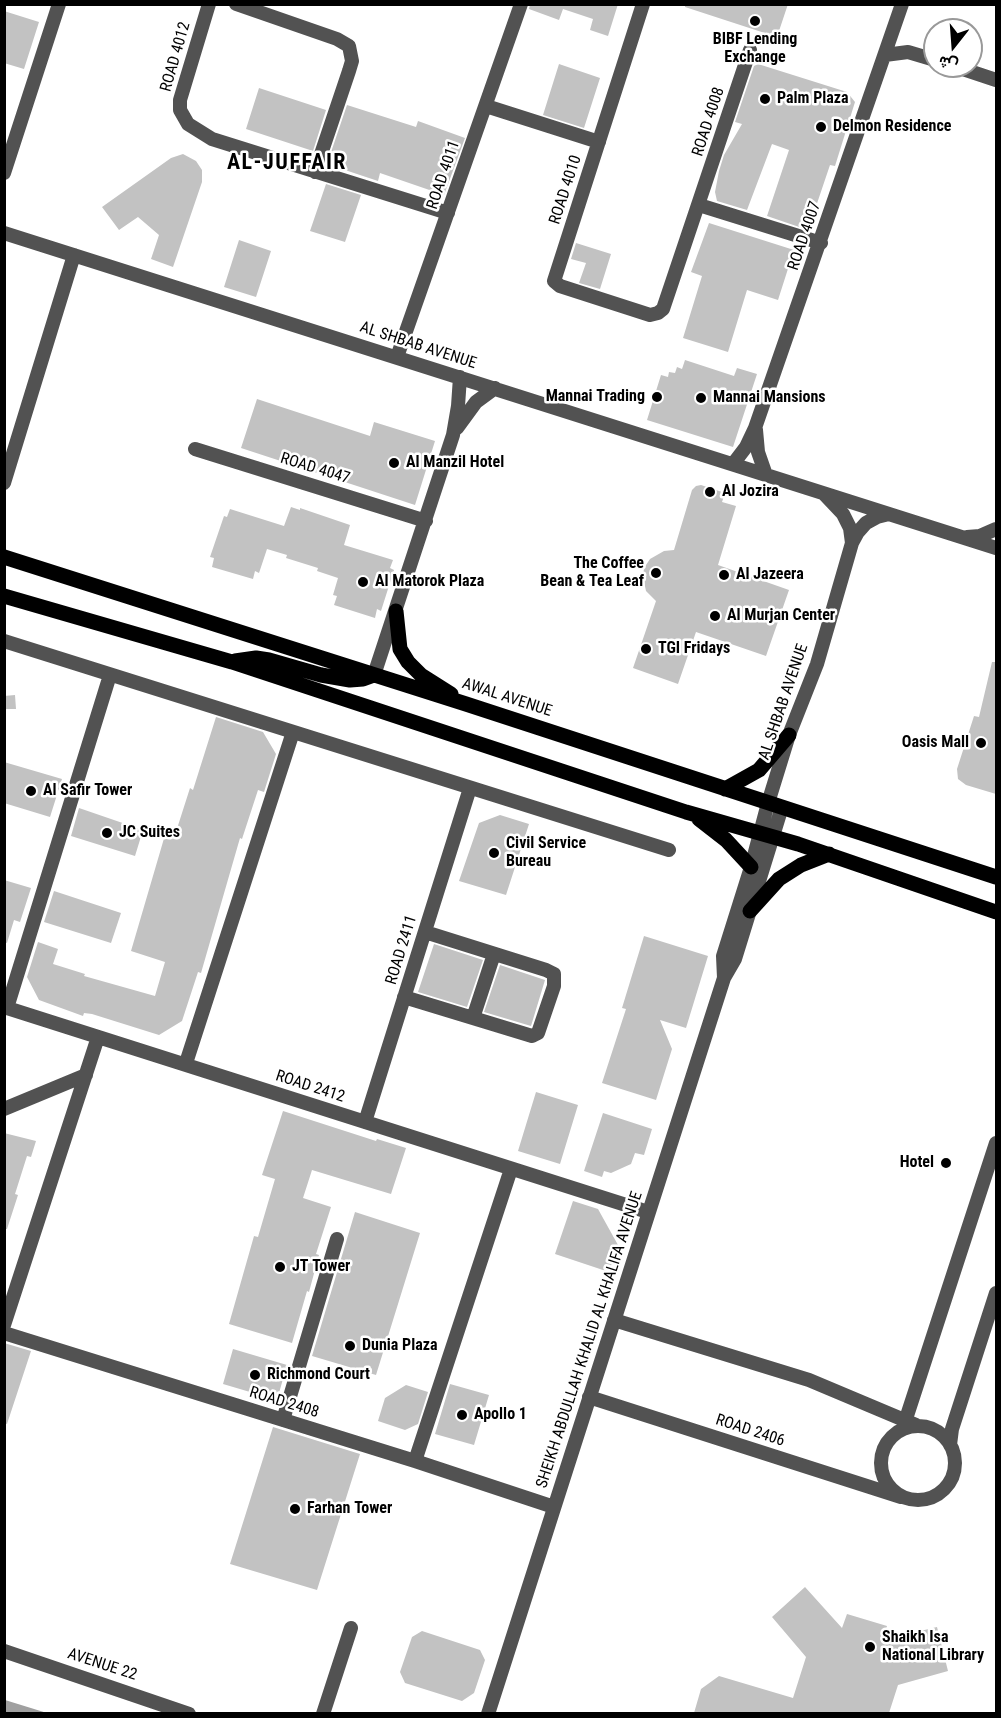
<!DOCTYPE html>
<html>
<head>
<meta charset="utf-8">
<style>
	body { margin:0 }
	#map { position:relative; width:1001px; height:1718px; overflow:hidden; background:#fff; font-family:"Roboto Condensed",Vazirmatn,sans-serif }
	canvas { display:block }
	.frame { position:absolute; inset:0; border:6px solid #000; pointer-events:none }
	.north { position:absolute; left:923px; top:18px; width:60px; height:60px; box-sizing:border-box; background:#fff; border:2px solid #999; border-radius:50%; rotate:197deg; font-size:16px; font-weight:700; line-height:24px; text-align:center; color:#000 }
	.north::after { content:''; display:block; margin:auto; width:21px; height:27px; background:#000; clip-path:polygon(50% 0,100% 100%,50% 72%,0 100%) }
</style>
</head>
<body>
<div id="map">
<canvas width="1001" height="1718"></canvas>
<div class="frame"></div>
<div class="north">ش</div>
</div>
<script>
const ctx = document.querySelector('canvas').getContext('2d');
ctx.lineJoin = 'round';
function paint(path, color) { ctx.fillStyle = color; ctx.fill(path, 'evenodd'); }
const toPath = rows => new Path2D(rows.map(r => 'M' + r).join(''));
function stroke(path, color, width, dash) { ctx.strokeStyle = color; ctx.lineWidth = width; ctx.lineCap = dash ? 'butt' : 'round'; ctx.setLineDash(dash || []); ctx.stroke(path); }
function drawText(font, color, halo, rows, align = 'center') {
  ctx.font = font + ' "Roboto Condensed",sans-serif'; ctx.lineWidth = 5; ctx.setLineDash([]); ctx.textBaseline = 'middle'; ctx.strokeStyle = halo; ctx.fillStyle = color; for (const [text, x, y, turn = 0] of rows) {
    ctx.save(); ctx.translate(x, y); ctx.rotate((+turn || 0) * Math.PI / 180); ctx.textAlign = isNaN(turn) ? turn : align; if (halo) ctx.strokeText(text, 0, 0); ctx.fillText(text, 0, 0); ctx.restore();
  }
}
paint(toPath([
	[5,1700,47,1713,5,1713]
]), '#a0a0a0');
paint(toPath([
	[530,4,618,4,608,36,590,30,593,19,563,9,559,20,529,9],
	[685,4,788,4,777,37,685,7],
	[4,11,39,22,24,69,4,63],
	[559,64,600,78,584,128,543,115],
	[758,64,847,92,855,102,835,166,830,165,808,230,767,216,789,150,772,144,747,210,717,201,715,192,719,171,724,155,742,124,735,122,754,66],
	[259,88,326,110,313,151,246,129],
	[347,105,416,127,418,121,465,138,444,195,380,173,378,181,327,164],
	[183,154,196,161,202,170,202,182,173,267,151,259,159,235,138,217,119,230,102,207,171,158],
	[326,184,361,195,345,242,310,231],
	[709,223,794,250,778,300,747,290,728,352,683,338,702,276,691,272],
	[239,240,271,251,256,297,224,287],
	[576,243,611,254,600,289,579,283,586,263,571,259],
	[685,360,734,376,737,368,757,374,733,447,647,420,661,375,668,377,669,372,675,373,677,367,682,369],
	[257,399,370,436,374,422,435,441,415,505,241,448],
	[701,485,725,493,722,502,736,506,718,565,789,590,766,656,696,632,678,684,633,668,656,601,646,591,643,577,644,568,650,559,664,551,674,550,692,490,696,486],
	[291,507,300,510,300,508,350,525,344,545,393,560,390,568,394,570,381,611,377,609,375,618,334,605,337,596,333,595,338,578,317,571,318,568,286,558,287,555,267,549,259,573,255,571,253,579,212,567,214,558,210,557,224,516,227,517,230,509,284,526],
	[992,662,996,662,996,794,966,785,958,779,957,769,974,716,979,717],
	[15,695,16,709,4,709,4,696],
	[216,717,263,732,276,754,264,792,258,790,242,839,240,838,201,973,198,972,182,1021,159,1035,92,1014,84,1013,83,1016,39,1000,27,977,38,942,58,949,53,964,85,974,84,976,155,996,165,962,131,951,165,835,174,838,190,788,193,790],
	[4,762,62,779,50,817,4,803],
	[79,808,143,830,135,856,71,836],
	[500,815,529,824,506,895,459,881,479,823],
	[4,880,31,888,20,922,14,920,7,943,4,942],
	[54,891,121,913,111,943,44,922],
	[644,936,708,956,686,1028,660,1020,672,1049,656,1100,602,1083,626,1009,622,1008],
	[434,944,483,960,467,1007,418,992],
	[500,965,545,980,531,1026,484,1012],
	[536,1092,578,1105,560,1164,518,1151],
	[283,1111,376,1141,377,1139,406,1148,391,1194,312,1170,303,1198,331,1207,316,1254,319,1255,309,1292,307,1291,292,1343,229,1324,254,1236,258,1237,275,1179,262,1175],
	[603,1113,652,1129,644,1155,635,1153,631,1164,611,1173,604,1171,602,1177,584,1171],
	[4,1133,36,1141,31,1157,27,1156,15,1194,18,1195,7,1229,4,1229],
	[573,1201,598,1209,618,1245,609,1272,555,1254],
	[355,1212,420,1233,376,1375,312,1356],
	[4,1343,31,1351,7,1424,4,1423],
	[233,1349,287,1365,277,1400,223,1384],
	[450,1384,489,1395,474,1445,435,1434],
	[406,1385,428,1392,418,1424,405,1430,378,1421,385,1398],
	[273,1427,360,1454,317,1590,230,1564],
	[805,1587,842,1628,847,1614,887,1626,883,1640,937,1627,948,1671,898,1685,889,1713,694,1713,701,1689,719,1676,793,1698,806,1657,772,1617],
	[422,1631,480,1650,485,1660,474,1693,462,1701,405,1683,400,1672,412,1637]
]), '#c2c2c2');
stroke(toPath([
	[209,4,180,100,180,110,188,124,212,139,448,213],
	[236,4,337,39,349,46,352,61,349,71,315,172],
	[643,4,554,281,560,286,650,315,658,313,663,309,750,50],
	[885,55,908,52,935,60],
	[954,66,996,80],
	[486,106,599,142],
	[4,173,59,4],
	[699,205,821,243],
	[4,233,996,548],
	[397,357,521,4],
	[457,428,476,402,495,388],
	[756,430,758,452,766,475],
	[195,449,426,521],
	[733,464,746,447,755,428,902,4],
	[4,483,74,255],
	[825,495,843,514,850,528,852,543],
	[967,537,980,536,996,529],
	[4,641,669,850],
	[374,675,453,435,458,406,460,377],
	[724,978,723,956,751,867,768,803,789,735,817,664,852,543,858,532,866,523,877,517,889,514],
	[404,997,532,1036,538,1033,554,986,554,974,546,970,425,932],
	[4,1007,648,1212],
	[7,1008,110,675],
	[473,1018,494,954],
	[186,1063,293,732],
	[4,1109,86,1075],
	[365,1122,470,788],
	[614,1320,809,1380,916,1425],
	[4,1325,98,1037],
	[4,1333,415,1461,554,1507],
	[589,1397,901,1497],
	[283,1420,337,1239],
	'881 1463a37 37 0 1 1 74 0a37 37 0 1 1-74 0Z',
	[903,1428,996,1143],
	[950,1445,952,1429,996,1293],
	[415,1461,511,1169],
	[4,1651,189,1714],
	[323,1714,351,1628],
	[488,1714,724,978,735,959,782,807]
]), '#525252', 14);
stroke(toPath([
	[4,557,466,704,996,877],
	[4,596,232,662,686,812,798,844,996,912],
	[396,611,400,649,408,662,421,675,451,694],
	[235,661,256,658,269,660,321,675,350,680,363,679,374,675],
	[725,789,759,770,789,735],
	[699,819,726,840,751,867],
	[750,911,779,879,801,865,829,854]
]), '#000', 15);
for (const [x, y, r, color] of [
	[755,21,6,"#000"],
	[765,99,6,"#000"],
	[821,127,6,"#000"],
	[657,397,6,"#000"],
	[701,398,6,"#000"],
	[394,463,6,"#000"],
	[710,492,6,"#000"],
	[656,573,6,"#000"],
	[724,575,6,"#000"],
	[363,582,6,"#000"],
	[715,616,6,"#000"],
	[646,649,6,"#000"],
	[981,743,6,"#000"],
	[31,791,6,"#000"],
	[107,833,6,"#000"],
	[494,853,6,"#000"],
	[946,1163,6,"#000"],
	[280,1267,6,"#000"],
	[350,1346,6,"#000"],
	[255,1375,6,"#000"],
	[462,1415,6,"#000"],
	[295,1509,6,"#000"],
	[870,1647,6,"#000"]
]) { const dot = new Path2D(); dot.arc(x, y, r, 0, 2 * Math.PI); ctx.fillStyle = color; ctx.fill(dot); stroke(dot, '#fff', 2); }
drawText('bold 16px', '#000', '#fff', [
	["BIBF Lending",755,40,"center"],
	["Exchange",755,58,"center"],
	["Palm Plaza",777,99],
	["Delmon Residence",833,127],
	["Mannai Trading",645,397,"right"],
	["Mannai Mansions",713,398],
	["Al Manzil Hotel",406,463],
	["Al Jozira",722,492],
	["The Coffee",644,564,"right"],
	["Bean & Tea Leaf",644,582,"right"],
	["Al Jazeera",736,575],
	["Al Matorok Plaza",375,582],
	["Al Murjan Center",727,616],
	["TGI Fridays",658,649],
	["Oasis Mall",969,743,"right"],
	["Al Safir Tower",43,791],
	["JC Suites",119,833],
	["Civil Service",506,844],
	["Bureau",506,862],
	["Hotel",934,1163,"right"],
	["JT Tower",292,1267],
	["Dunia Plaza",362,1346],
	["Richmond Court",267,1375],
	["Apollo 1",474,1415],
	["Farhan Tower",307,1509],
	["Shaikh Isa",882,1638],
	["National Library",882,1656]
], 'left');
drawText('16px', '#000', '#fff', [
	["ROAD 4012",176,57,-74],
	["ROAD 4008",709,122,-72],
	["ROAD 4011",444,175,-71],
	["ROAD 4010",566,190,-72],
	["ROAD 4007",805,236,-71],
	["AL SHBAB AVENUE",418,346,18],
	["ROAD 4047",315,469,17],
	["AWAL AVENUE",507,698,18],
	["AL SHBAB AVENUE",784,702,-71],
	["ROAD 2411",402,950,-73],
	["ROAD 2412",310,1087,18],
	["SHEIKH ABDULLAH KHALID AL KHALIFA AVENUE",590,1340,-72],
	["ROAD 2408",284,1403,17],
	["ROAD 2406",750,1431,18],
	["AVENUE 22",102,1665,18]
]);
ctx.letterSpacing = '1.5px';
drawText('bold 22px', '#000', '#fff', [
	["AL-JUFFAIR",287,163]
]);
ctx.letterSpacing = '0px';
</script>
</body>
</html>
